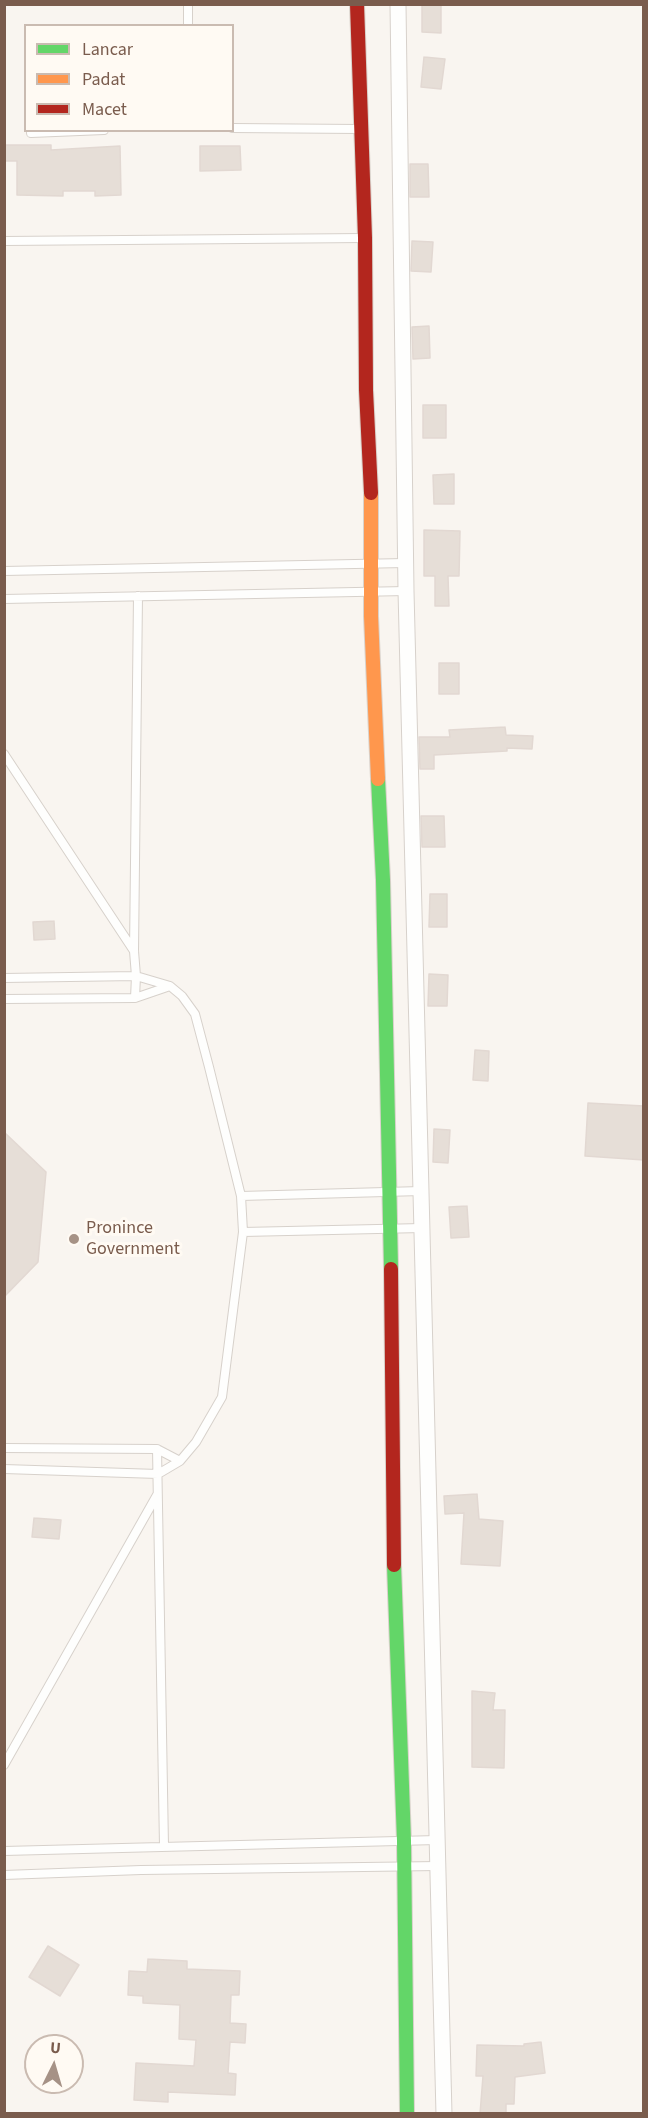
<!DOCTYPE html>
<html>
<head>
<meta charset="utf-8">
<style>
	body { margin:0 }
	#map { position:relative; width:648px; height:2118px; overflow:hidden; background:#f9f5f0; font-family:"Source Sans 3",sans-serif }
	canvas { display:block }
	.frame { position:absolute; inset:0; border:6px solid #7a5c4d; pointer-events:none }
	.legend { position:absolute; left:24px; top:24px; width:210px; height:108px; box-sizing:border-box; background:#fffaf3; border:2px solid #cabbb1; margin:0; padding:8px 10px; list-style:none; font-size:18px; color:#7a5c4d }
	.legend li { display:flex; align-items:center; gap:12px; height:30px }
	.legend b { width:30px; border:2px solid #cabbb1 }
	.north { position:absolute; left:24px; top:2034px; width:60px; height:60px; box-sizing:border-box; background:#fffaf3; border:2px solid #cabbb1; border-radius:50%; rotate:5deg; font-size:16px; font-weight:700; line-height:24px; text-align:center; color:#7a5c4d }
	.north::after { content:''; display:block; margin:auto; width:21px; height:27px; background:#a69286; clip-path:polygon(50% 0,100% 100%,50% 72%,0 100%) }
</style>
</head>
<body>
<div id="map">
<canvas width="648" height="2118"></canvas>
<div class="frame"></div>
<ul class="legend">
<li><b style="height:8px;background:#63d668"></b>Lancar</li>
<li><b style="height:8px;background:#ff974d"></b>Padat</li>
<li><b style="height:8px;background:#b3261e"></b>Macet</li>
</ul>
<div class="north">U</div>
</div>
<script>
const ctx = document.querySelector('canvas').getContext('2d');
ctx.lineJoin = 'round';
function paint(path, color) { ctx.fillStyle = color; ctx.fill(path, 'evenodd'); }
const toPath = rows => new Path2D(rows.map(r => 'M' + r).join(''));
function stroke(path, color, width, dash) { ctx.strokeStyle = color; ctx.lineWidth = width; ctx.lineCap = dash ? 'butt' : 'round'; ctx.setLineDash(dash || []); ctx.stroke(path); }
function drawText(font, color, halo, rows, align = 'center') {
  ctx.font = font + ' "Source Sans 3",sans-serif'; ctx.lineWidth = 6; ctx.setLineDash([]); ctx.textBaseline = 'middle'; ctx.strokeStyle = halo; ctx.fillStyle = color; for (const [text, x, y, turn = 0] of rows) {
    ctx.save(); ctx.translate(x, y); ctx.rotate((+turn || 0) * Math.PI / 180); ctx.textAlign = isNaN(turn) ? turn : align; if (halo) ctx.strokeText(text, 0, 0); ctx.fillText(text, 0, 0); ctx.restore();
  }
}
const building = toPath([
	[422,4,441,4,441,33,422,32,422,4],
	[424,57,445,59,441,89,421,87,424,57],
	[4,145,51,145,51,150,120,146,121,195,95,196,95,191,63,191,63,196,17,195,17,161,4,161,4,145],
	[200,146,240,146,241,170,200,171,200,146],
	[410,164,428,164,429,197,410,197,410,164],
	[412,241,433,242,431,272,411,271,412,241],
	[429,326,430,358,413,359,412,327,429,326],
	[423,405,446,405,446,438,423,438,423,405],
	[454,474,454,504,434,504,433,475,454,474],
	[424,530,460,531,459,576,448,576,449,606,435,606,435,576,424,576,424,530],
	[439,663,459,663,459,694,439,694,439,663],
	[505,727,506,735,533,736,532,749,507,748,507,751,434,755,434,769,420,769,419,737,450,737,449,730,505,727],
	[421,816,444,816,445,847,422,847,421,816],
	[430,894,447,894,447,927,429,927,430,894],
	[54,921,55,939,34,940,33,922,54,921],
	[429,974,448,975,447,1006,428,1006,429,974],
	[475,1050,489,1051,488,1081,473,1080,475,1050],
	[588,1103,644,1106,644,1160,585,1156,588,1103],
	[434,1129,450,1130,448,1163,433,1162,434,1129],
	[4,1132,46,1172,38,1262,4,1297,4,1132],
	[467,1206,469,1237,451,1238,449,1207,467,1206],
	[477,1494,479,1519,503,1521,500,1566,461,1564,464,1513,445,1514,444,1496,477,1494],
	[34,1518,61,1520,59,1539,32,1537,34,1518],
	[472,1691,495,1693,493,1710,505,1710,504,1768,472,1767,472,1691],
	[48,1946,79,1965,60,1996,29,1977,48,1946],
	[148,1959,187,1961,187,1969,240,1971,239,1995,231,1995,230,2023,246,2024,245,2043,230,2042,228,2073,236,2074,235,2095,168,2092,168,2102,134,2100,136,2063,194,2066,196,2040,179,2039,180,2005,143,2003,143,1996,128,1995,129,1971,147,1972,148,1959],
	[541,2042,545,2073,515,2077,514,2104,506,2104,506,2114,480,2114,483,2076,476,2076,477,2045,524,2046,524,2044,541,2042]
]);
paint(building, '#e6ded7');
stroke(building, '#e2d8d2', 1.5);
const lane = toPath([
	[188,4,188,26],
	[232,128,359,129],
	[31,133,104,130],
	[4,241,364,238],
	[4,571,405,563],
	[4,599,406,591],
	[4,754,134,951],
	[4,978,136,976,170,986,182,996,195,1014,209,1067,241,1196,243,1232,222,1397,196,1442,180,1461,158,1474,4,1469],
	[135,998,136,976,134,951,138,596],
	[4,999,135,998,170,986],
	[241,1196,421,1191],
	[243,1232,422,1228],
	[4,1448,157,1449,180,1461],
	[157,1449,164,1846],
	[4,1765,157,1495],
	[4,1851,437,1840],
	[4,1875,141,1870,438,1866]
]);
const street = toPath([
	[398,4,406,591,444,2114]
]);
const fast = toPath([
	[378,779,383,880,391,1269],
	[394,1565,404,1841,407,2114]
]);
const slow = toPath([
	[371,493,371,616,378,779]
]);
const jam = toPath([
	[357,4,365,238,366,390,371,493],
	[391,1269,394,1565]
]);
stroke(lane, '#d7d1cb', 10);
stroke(street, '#d7d1cb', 17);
stroke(fast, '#d9d2cb', 16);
stroke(slow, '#d9d2cb', 16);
stroke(jam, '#d9d2cb', 16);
stroke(lane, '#fefefd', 8);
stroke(street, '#fefefd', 15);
stroke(fast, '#63d668', 14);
stroke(slow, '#ff974d', 14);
stroke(jam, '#b3261e', 14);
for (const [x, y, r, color] of [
	[74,1239,6,"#a69286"]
]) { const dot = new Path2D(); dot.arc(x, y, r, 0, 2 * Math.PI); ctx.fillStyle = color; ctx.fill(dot); stroke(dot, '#fffaf3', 2); }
drawText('18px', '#7a5c4d', '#fffaf3', [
	["Pronince",86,1229],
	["Government",86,1250]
], 'left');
</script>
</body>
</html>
